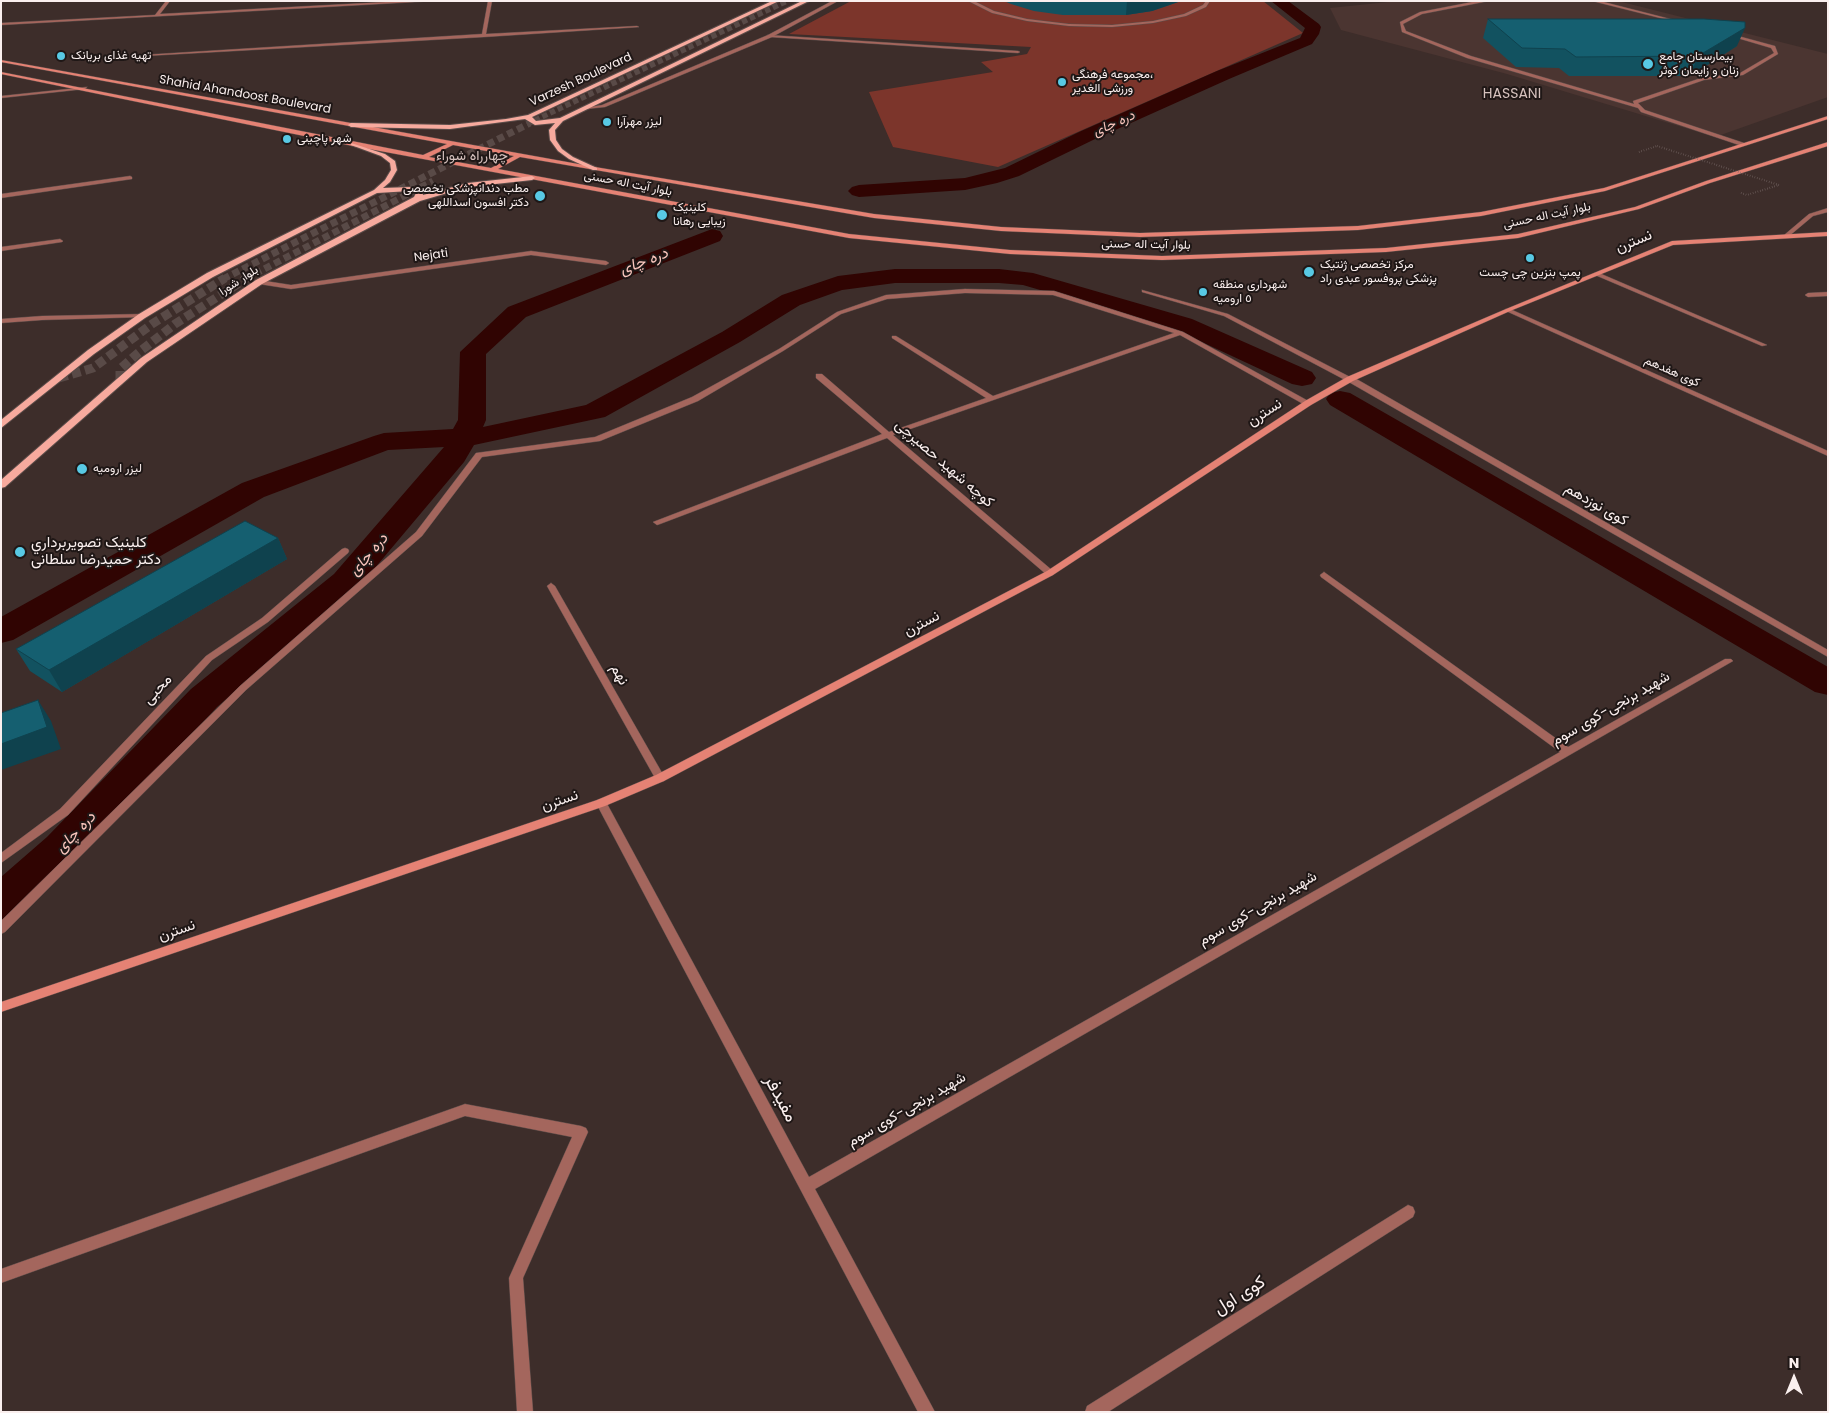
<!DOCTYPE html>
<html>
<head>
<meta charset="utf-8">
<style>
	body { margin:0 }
	#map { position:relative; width:1829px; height:1413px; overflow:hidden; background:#3d2d2a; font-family:Poppins,sans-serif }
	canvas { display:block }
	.frame { position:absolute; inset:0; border:2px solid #faefee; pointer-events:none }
	.north { position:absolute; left:1769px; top:1353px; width:50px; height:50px; -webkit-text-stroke:4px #1f1716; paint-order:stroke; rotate:0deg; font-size:14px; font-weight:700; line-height:20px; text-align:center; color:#faefee }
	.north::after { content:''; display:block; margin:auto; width:18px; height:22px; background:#faefee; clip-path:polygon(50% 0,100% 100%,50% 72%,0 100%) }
</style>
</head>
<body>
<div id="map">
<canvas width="1829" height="1413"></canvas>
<div class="frame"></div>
<div class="north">N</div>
</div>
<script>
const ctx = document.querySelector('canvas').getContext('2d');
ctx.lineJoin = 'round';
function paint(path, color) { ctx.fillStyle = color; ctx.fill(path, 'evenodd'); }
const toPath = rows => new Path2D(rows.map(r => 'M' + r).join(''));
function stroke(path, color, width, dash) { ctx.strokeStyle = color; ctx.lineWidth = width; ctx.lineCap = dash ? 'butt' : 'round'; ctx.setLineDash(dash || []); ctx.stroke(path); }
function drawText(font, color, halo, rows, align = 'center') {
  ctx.font = font + ' Poppins,Vazirmatn,sans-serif'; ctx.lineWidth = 4; ctx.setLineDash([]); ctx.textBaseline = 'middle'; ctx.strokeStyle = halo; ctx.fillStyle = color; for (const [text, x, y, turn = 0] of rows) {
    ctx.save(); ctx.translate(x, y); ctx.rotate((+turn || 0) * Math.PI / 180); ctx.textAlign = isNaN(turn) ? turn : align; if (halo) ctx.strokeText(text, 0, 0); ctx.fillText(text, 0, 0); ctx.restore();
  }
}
paint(toPath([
	[1398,1,1618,1,1828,54,1828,97,1715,137,1507,74,1341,30,1330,8]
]), '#4b3531');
paint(toPath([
	[851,1,1263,1,1303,33,998,167,893,147,869,92,993,72,981,62,1027,54,1031,47,789,34]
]), '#7c352b');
paint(toPath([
	[1271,1,1288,1,1319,24,1321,27,1319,34,1312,44,1229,79,1093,140,1019,176,997,183,965,190,859,197,852,195,848,191,852,187,859,185,965,178,1005,168,1079,132,1217,71,1300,38,1305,28,1271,1],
	[712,229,720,231,723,236,720,241,526,317,486,354,486,420,483,427,586,405,722,332,782,295,838,276,895,269,999,269,1033,273,1192,319,1312,372,1316,378,1312,384,1302,386,1292,384,1174,329,1023,285,999,283,895,283,842,290,800,305,740,342,605,417,474,445,464,462,358,588,217,707,77,859,16,915,1,920,1,877,47,837,191,689,334,574,444,447,388,450,264,497,13,640,1,643,1,617,242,483,374,436,384,433,453,429,458,420,460,352,508,307,712,229],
	[1340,391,1350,393,1828,667,1828,695,1815,692,1330,405,1326,399,1330,393,1340,391]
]), '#300402');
stroke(toPath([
	[527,124,787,1]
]), '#594a47', 5.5, [5.5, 3]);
stroke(toPath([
	[223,279,530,123],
	[245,279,433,181]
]), '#594a47', 7, [7, 4]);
stroke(toPath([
	[59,378,93,368,152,324,225,278],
	[120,380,120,369,138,353,175,324,247,278]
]), '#594a47', 9, [9, 4.5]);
const lane = toPath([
	[968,1,974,1,994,11,1027,19,1069,24,1112,25,1153,21,1184,14,1203,5,1206,1,1210,1,1206,7,1186,16,1153,23,1112,27,1069,26,1027,21,992,13,968,1],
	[1477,1,1489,1,1422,14,1403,24,1406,31,1471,56,1634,104,1633,101,1701,78,1740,73,1774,53,1771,48,1727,35,1727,33,1775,46,1778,54,1743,75,1704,80,1638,103,1645,110,1744,143,1744,145,1742,146,1641,112,1638,108,1467,58,1402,32,1400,22,1420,12,1477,1],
	[1592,1,1600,1,1682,22,1680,23,1592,1],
	[768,35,1018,51,1020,52,1018,53,770,37,768,35],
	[1142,290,1228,314,1354,379,1347,381,1224,316,1142,292,1142,290]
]);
const street = toPath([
	[166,1,170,1,160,14,404,1,433,1,1,25,1,23,155,15,166,1],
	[488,1,492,1,486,34,637,26,639,27,484,37,144,56,142,55,482,34,488,1],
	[832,1,838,1,772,37,605,107,586,109,584,108,602,105,768,35,832,1],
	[87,87,85,89,1,98,1,96,87,87],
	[130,176,132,177,132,179,1,198,1,194,130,176],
	[1828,208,1828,212,1813,216,1788,237,1783,236,1809,214,1828,208],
	[60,239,63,241,62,242,1,251,1,247,60,239],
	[531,251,606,261,609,263,606,265,531,255,291,289,259,284,256,282,259,280,291,285,531,251],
	[1595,273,1599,273,1767,345,1762,346,1595,275,1595,273],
	[965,289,1054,291,1183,332,1312,403,1311,405,1305,405,1180,335,893,435,1053,571,1054,573,1053,575,1050,576,1047,575,887,438,660,524,657,525,653,522,882,434,816,378,816,374,822,374,889,432,986,398,892,338,892,336,896,336,993,396,1174,333,1053,295,965,293,887,299,841,314,783,351,698,401,600,441,482,457,422,536,246,690,5,932,1,934,1,921,240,686,416,532,476,453,595,437,692,397,779,349,837,312,886,295,965,289],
	[1828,292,1828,296,1808,297,1805,295,1808,293,1828,292],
	[1506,309,1510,309,1828,451,1828,456,1506,311,1506,309],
	[142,314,145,316,144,317,42,320,1,323,1,319,42,316,142,314],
	[1347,377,1353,377,1828,650,1828,657,1347,381,1347,377],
	[345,548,348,549,349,551,348,553,268,622,212,660,68,815,1,863,1,853,60,809,206,656,262,618,342,549,345,548],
	[1324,572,1568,747,1725,659,1731,659,1733,661,815,1189,935,1412,918,1412,596,803,597,800,601,799,605,800,809,1177,1560,752,1321,577,1320,575,1324,572],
	[551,583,555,586,665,778,664,781,660,782,656,781,655,778,547,586,551,583],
	[465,1104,581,1126,586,1128,588,1132,523,1278,533,1412,517,1412,509,1278,572,1137,465,1116,1,1283,1,1269,465,1104],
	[1408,1205,1413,1207,1415,1212,1413,1217,1108,1412,1085,1412,1087,1406,1408,1205]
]);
const secondary = toPath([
	[1,60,595,167,874,214,1001,227,1140,233,1358,226,1481,212,1604,188,1828,116,1828,119,1605,191,1481,216,1358,230,1140,237,1001,231,874,218,520,157,498,169,849,234,1010,250,1162,256,1386,248,1518,234,1635,207,1706,181,1828,142,1828,146,1710,183,1639,209,1518,238,1386,252,1162,260,1010,254,849,238,353,146,1,74,1,72,423,155,447,144,1,62,1,60],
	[453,145,514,156,491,168,429,157,453,145],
	[1828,232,1828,236,1673,245,1510,311,1353,381,1311,405,1053,575,664,781,605,806,1,1012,1,1002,597,800,656,775,1047,571,1305,401,1347,377,1506,309,1672,241,1828,232]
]);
const primary = toPath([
	[772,1,779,1,532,117,536,121,560,118,802,1,809,1,563,121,555,130,556,140,562,149,573,157,597,168,597,170,593,170,569,159,558,151,550,140,549,130,555,123,535,125,525,119,450,129,351,127,348,125,351,123,450,125,506,119,528,115,772,1],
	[351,143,385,154,395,161,397,170,390,182,383,188,411,187,422,190,423,195,468,183,532,176,535,178,532,180,468,187,420,201,262,284,147,362,5,487,1,488,1,480,141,358,256,280,414,197,416,193,410,191,377,193,213,277,145,318,94,354,1,428,1,420,88,350,139,314,207,273,374,190,385,180,391,170,390,163,381,156,351,145,351,143]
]);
stroke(lane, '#5b4c49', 1);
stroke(street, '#5b4c49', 1);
stroke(secondary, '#5b4c49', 1);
stroke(primary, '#5b4c49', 2);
stroke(toPath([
	[1639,152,1657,146],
	[1741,193,1747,195,1779,185]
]), '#766765', 2, [0.5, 2]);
paint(lane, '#a4665d');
paint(street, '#a4665d');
paint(secondary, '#e58274');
paint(primary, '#f7aa9e');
stroke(toPath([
	[1657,146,1779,185]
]), '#766765', 2, [0.5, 2]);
paint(toPath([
	[1004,1,1181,1,1152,11,1126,15,1063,15,1034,11,1011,4],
	[1488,19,1737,46,1690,76,1569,76,1559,68,1516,67,1483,38],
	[278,538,287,559,62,692,30,671,16,649]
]), '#125260');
paint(toPath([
	[1127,1,1181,1,1152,11,1126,15],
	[1745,28,1737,46,1690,76,1698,56],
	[278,538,287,559,62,692,49,670],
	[38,700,51,721,61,749,1,770,1,744]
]), '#0f424e');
const building = toPath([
	[1488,19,1704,19,1745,22,1745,28,1698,56,1576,57,1565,49,1522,48,1488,19],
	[245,521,278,538,49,670,16,649,245,521],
	[38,700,47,727,1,744,1,713,38,700]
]);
paint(building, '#155f70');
stroke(building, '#0f424e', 1);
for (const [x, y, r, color] of [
	[61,56,5,"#58c9e4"],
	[1648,64,6,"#58c9e4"],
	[1062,82,5,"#58c9e4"],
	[607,122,5,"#58c9e4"],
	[287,139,5,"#58c9e4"],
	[540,196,6,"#58c9e4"],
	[662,215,6,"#58c9e4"],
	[1530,258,5,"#58c9e4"],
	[1309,272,6,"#58c9e4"],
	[1203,292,5,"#58c9e4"],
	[82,469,6,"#58c9e4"],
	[20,552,6,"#58c9e4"]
]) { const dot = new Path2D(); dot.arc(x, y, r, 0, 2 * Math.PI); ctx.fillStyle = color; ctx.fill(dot); stroke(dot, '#1f1716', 2); }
drawText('12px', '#faefee', '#1f1716', [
	["تهیه غذای بریانک",71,56],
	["بیمارستان جامع",1659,57],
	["زنان و زایمان کوثر",1659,71],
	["مجموعه فرهنگی،",1072,75],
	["ورزشی الغدیر",1072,89],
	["لیزر مهرآرا",617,122],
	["شهر پاچینی",297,139],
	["مطب دندانپزشکی تخصصی",529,189,"right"],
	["دکتر افسون اسداللهی",529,203,"right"],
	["کلینیک",673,208],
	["زیبایی رهانا",673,222],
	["مرکز تخصصی ژنتیک",1320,265],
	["پزشکی پروفسور عبدی راد",1320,279],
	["پمپ بنزین چى چست",1530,273,"center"],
	["شهردارى منطقه",1213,285],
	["٥ ارومیه",1213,299],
	["لیزر ارومیه",93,469]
], 'left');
drawText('12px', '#faefee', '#1f1716', [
	["Varzesh Boulevard",581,80,-25],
	["Shahid Ahandoost Boulevard",245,95,10],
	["بلوار آیت اله حسنی",628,184,11],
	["بلوار آیت اله حسنی",1547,216,-12],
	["بلوار آیت اله حسنی",1146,245,1],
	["Nejati",431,256,-8],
	["بلوار شورا",239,281,-33],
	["کوی هفدهم",1672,372,24]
]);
drawText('14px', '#d6c2be', '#1f1716', [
	["HASSANI",1512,94],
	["چهارراه شوراء",472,156]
]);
drawText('italic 14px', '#fac6bd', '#1f1716', [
	["دره چای",1114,124,-24]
]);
drawText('15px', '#faefee', '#1f1716', [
	["نسترن",1634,242,-23],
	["نسترن",1265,413,-33],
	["کوچه شهید حصیرچی",944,464,41],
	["کوی نوزدهم",1596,505,30],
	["نسترن",922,624,-28],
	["نهم",619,675,61],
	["محبی",158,690,-47],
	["شهید برنجی-کوی سوم",1611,709,-30],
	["نسترن",560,801,-19],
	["شهید برنجی-کوی سوم",1258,909,-30],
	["نسترن",177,931,-19],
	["شهید برنجی-کوی سوم",907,1110,-30]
]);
drawText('15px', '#faefee', '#1f1716', [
	["کلینیک تصويربرداري",31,543],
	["دکتر حمیدرضا سلطانی",31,560]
], 'left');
drawText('italic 16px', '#fac6bd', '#1f1716', [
	["دره چای",644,262,-21],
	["دره چای",369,555,-49],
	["دره چای",76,833,-46]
]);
drawText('18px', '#faefee', '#1f1716', [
	["مفیدفر",780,1099,62],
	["کوی اول",1240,1296,-32]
]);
</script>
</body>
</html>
